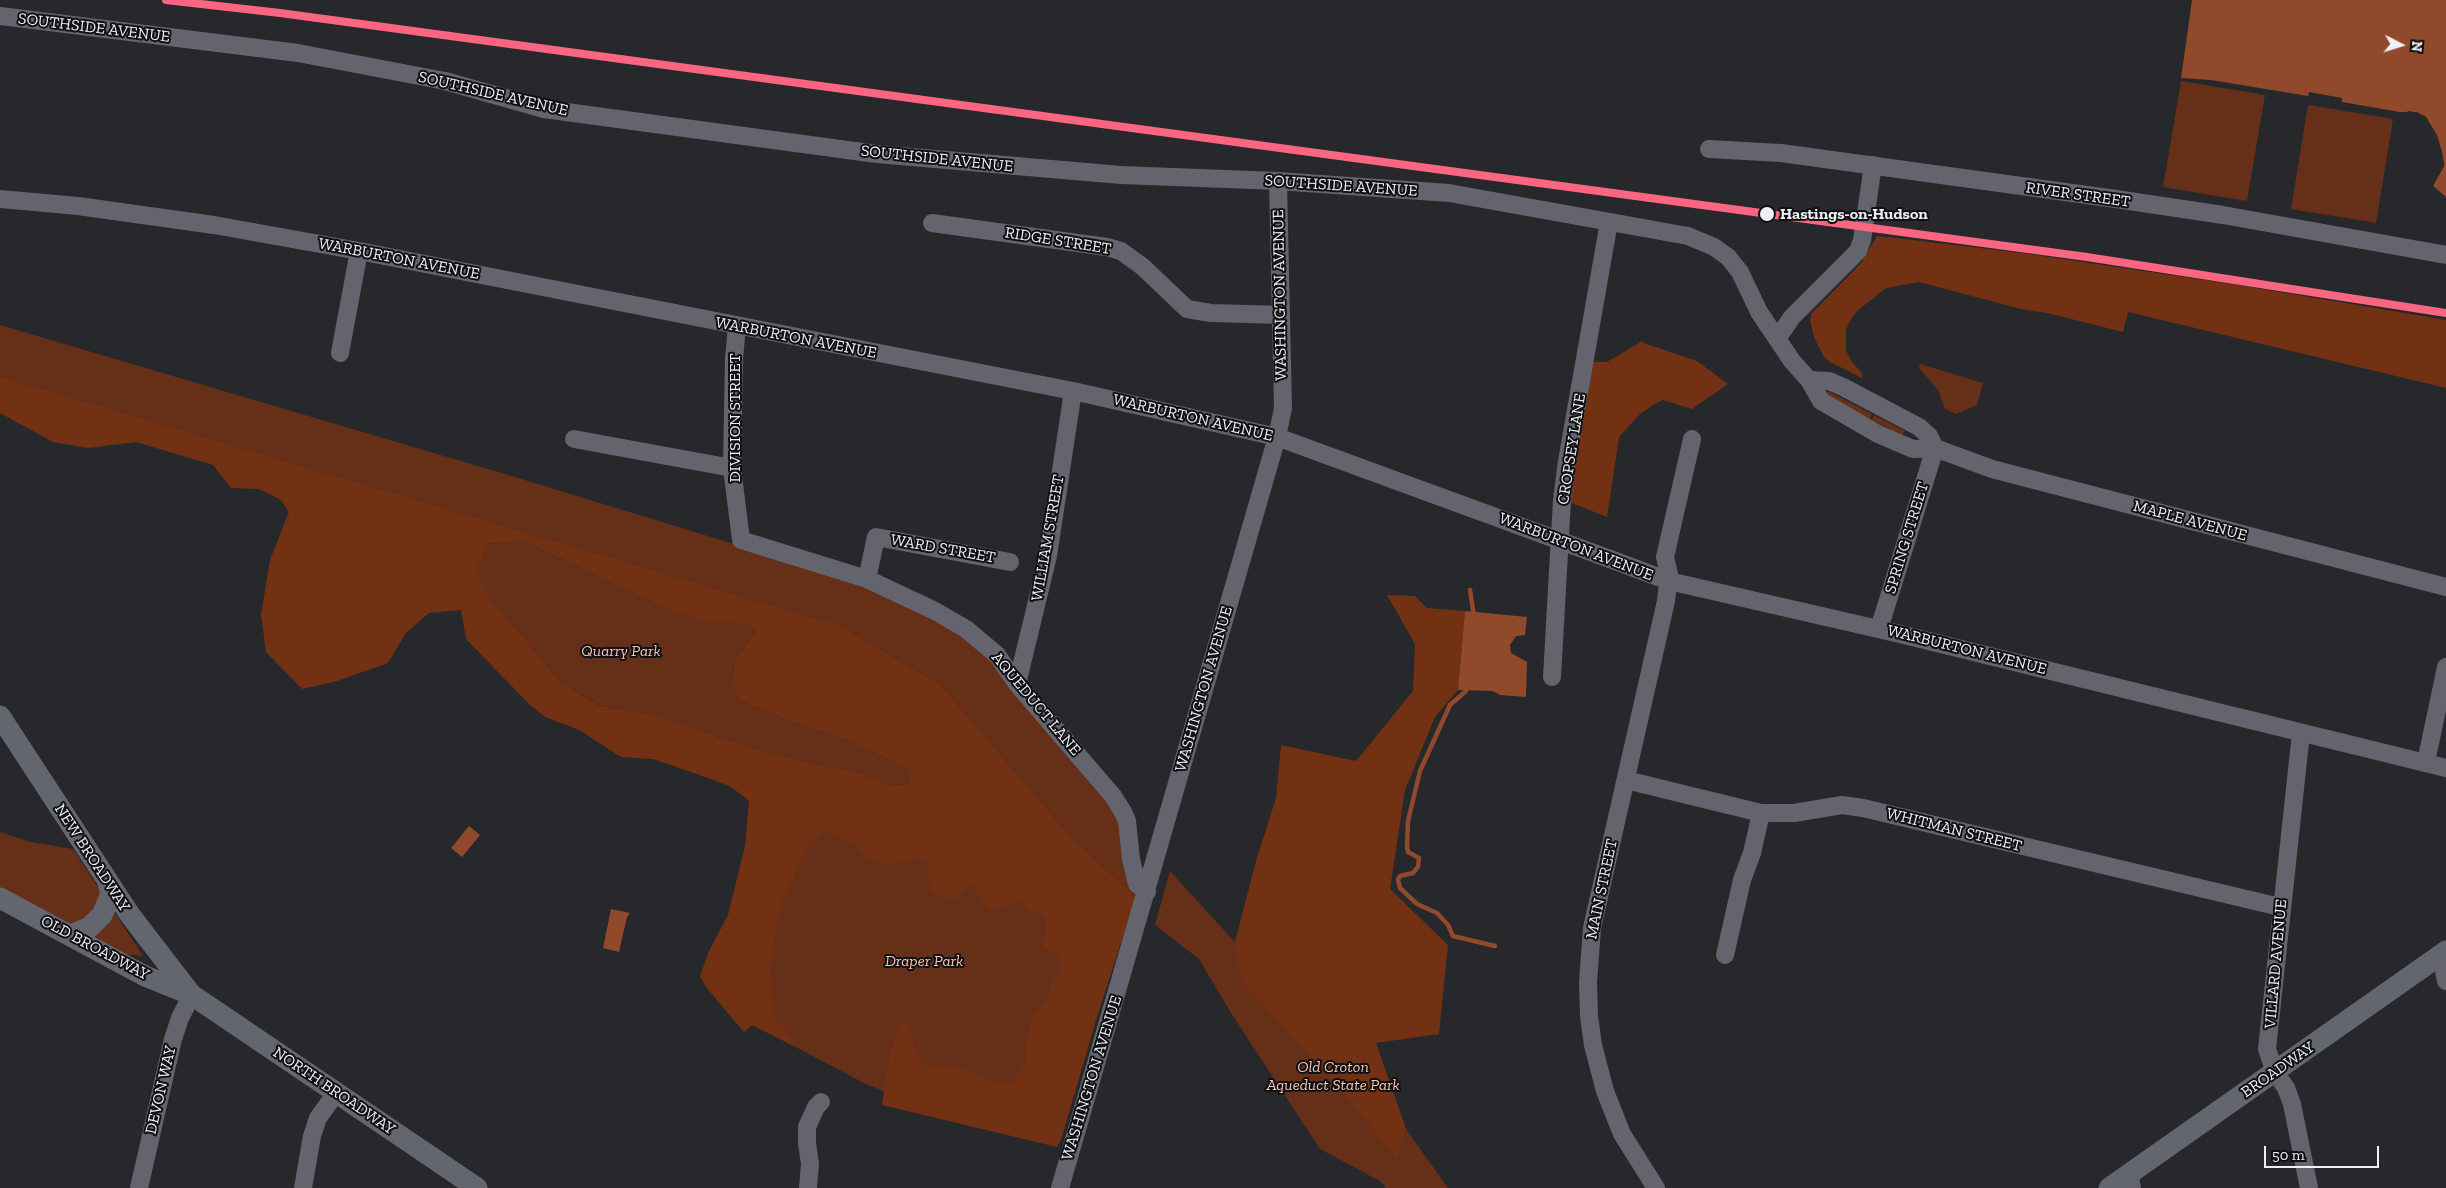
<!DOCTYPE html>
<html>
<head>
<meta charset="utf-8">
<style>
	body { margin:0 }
	#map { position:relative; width:2446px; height:1188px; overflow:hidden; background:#27282b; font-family:"Zilla Slab",serif }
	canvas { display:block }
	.north { position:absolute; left:2376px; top:20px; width:50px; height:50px; -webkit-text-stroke:4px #101012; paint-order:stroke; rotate:95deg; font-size:14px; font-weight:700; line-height:20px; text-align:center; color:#eff0f4 }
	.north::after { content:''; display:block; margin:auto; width:18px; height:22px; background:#eff0f4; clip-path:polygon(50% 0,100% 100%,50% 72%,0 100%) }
	.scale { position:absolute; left:2264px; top:1146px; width:115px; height:22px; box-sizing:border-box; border:2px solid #eff0f4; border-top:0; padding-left:6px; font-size:15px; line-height:18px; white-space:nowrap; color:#eff0f4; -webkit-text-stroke:4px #101012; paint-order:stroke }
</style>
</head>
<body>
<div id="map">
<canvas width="2446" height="1188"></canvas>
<div class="north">N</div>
<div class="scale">50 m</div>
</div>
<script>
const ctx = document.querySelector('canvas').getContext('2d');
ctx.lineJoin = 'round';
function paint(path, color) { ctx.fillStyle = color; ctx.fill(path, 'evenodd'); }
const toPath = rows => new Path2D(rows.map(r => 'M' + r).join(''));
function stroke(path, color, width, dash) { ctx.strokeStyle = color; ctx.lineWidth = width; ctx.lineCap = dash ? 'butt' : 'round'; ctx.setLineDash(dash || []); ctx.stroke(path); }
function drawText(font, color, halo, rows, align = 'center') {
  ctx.font = font + ' "Zilla Slab",serif'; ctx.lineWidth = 4; ctx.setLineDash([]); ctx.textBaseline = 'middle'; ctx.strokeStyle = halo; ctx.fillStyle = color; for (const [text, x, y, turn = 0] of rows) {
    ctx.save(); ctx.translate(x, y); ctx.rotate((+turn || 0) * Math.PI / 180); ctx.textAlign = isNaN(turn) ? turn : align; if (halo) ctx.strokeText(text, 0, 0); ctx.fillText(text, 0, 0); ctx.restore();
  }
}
paint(toPath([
	[2181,81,2265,95,2247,201,2163,187],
	[2308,105,2393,119,2376,223,2291,209],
	[0,325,505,474,865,584,960,634,986,655,1117,811,1125,865,1136,897,1072,838,940,684,839,625,0,376],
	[1920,364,1983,383,1977,405,1956,414,1945,409,1938,390,1919,368],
	[1828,391,1872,414,1870,419,1828,397,1825,393],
	[1874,415,1905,431,1902,435,1872,420],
	[524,541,660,606,751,625,756,632,735,660,732,683,739,700,787,720,846,740,888,759,910,771,910,784,892,785,851,770,814,764,726,740,662,716,602,706,559,681,527,641,492,602,477,572,487,544],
	[790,796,1118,910,1050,1140,915,1104,866,1084,784,1041,746,996],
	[0,832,31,842,73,849,143,956,121,954,0,891],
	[1170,871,1242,950,1376,1043,1406,1129,1448,1188,1386,1188,1380,1181,1320,1149,1231,1013,1199,959,1155,925]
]), '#662f17');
paint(toPath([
	[1877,236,2022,253,2238,285,2446,320,2446,388,2128,312,2123,332,2047,313,2021,309,1919,282,1886,288,1857,311,1850,321,1846,329,1846,351,1852,362,1862,373,1862,378,1830,362,1824,357,1814,337,1810,320,1812,313,1861,263],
	[1642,341,1644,343,1697,361,1728,384,1692,409,1663,400,1653,405,1640,414,1619,437,1607,517,1567,501,1593,362,1607,362],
	[0,376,839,625,940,684,1072,838,1136,897,1097,1017,1061,1140,1057,1147,882,1105,889,1058,897,1031,903,1021,909,1023,914,1048,924,1066,951,1067,975,1073,992,1083,1012,1083,1026,1060,1026,1039,1031,1021,1048,999,1051,985,1062,970,1058,955,1045,948,1043,939,1047,925,1046,918,1032,912,1022,903,1015,902,999,909,990,909,984,904,971,883,956,898,949,899,937,895,931,889,928,881,927,861,915,858,889,865,879,864,867,858,855,844,826,831,809,842,780,907,770,966,772,1015,792,1037,793,1046,752,1025,744,1032,706,987,700,976,709,951,728,915,745,846,749,801,730,786,691,772,653,759,621,757,579,730,545,717,528,703,466,639,461,610,429,613,406,633,388,663,334,682,302,689,266,652,261,615,270,560,289,512,281,500,259,489,231,488,213,465,136,442,88,448,53,442,0,413],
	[524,541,660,606,700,620,751,625,756,632,735,660,732,684,739,700,787,720,846,740,888,759,910,771,910,784,892,785,851,770,814,764,726,740,662,716,601,706,559,681,527,641,492,602,477,572,487,544],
	[1387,595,1415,596,1427,608,1465,611,1458,690,1435,717,1405,790,1390,889,1448,945,1439,1034,1376,1043,1406,1129,1397,1157,1317,1063,1241,980,1235,942,1256,861,1276,798,1281,745,1356,761,1413,691,1415,644]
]), '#723112');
paint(toPath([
	[2192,0,2446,0,2446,197,2433,186,2444,166,2442,152,2426,117,2417,112,2400,112,2342,102,2342,98,2309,92,2308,96,2211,80,2181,78],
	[1465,611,1527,617,1525,635,1516,636,1510,645,1511,653,1527,662,1526,697,1500,695,1493,691,1458,690],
	[469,826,480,835,462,857,451,848],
	[611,909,630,913,627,917,619,952,603,948]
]), '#90492b');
paint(toPath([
	[2410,111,2426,117,2437,135,2442,152,2444,166,2431,188,2430,185,2441,166,2440,153,2435,136,2424,119,2416,115,2398,114]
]), '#27282b');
stroke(toPath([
	[1470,590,1474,617],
	[1466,685,1466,691,1450,705,1420,771,1408,821,1407,847,1408,852,1419,858,1418,867,1413,873,1400,876,1398,880,1400,888,1417,904,1437,913,1448,925,1453,936,1495,946]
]), '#90492b', 4.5);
stroke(toPath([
	[0,16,298,53,445,81,544,109,877,154,1121,175,1278,181,1449,193,1688,236,1714,247,1728,257,1740,272,1759,312,1792,361,1809,380,1821,401,1878,434,1913,449,1935,448,1992,469,2446,587],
	[1709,149,1781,153,2116,199,2223,215,2446,255],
	[0,199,78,206,214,225,359,251,1073,391,1277,437,1427,492],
	[932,223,1107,247,1121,251,1143,267,1187,309,1211,313,1281,315],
	[737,326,734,359,732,468,741,540,867,579,935,611,966,629,997,655,1017,684,1113,796,1123,812,1127,821,1131,859,1137,884,1147,892],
	[1777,339,1792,317,1858,251,1862,240,1873,165],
	[340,353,359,251],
	[1809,380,1829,381,1843,387,1919,427,1929,436,1935,448],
	[574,439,732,468],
	[1610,559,1669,581,1900,634,2446,768],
	[867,579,876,537,1010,562],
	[1879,629,1935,448],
	[1552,677,1562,500,1567,461,1609,222],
	[1017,684,1048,556,1073,391],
	[2301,733,2267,1049,2275,1072,2286,1088,2292,1104,2309,1188],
	[2426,762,2446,667],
	[1626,780,1761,813,1794,813,1842,805,1863,808,2280,907],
	[2441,954,2446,981],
	[1725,955,1742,880,1752,853,1761,813],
	[2129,1173,2132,1188],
	[139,1188,173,1039,180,1018,192,995],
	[303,1188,312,1136,318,1118,336,1093],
	[808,1188,810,1164,807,1143,807,1127,816,1107,821,1102],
	[1060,1188,1277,437,1283,408,1278,181],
	[1656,1188,1622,1134,1605,1091,1593,1045,1589,1016,1588,982,1592,928,1666,601,1669,574,1665,557,1692,439]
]), '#63646e', 18);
stroke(toPath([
	[0,716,130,915,190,993],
	[0,898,145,976,192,995,477,1188],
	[71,935,90,927,102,915,111,894,108,883],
	[2109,1188,2446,951]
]), '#63656f', 21);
stroke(toPath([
	[1427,492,1610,559]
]), '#63646e', 18);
stroke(toPath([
	[166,0,280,13,2087,257,2446,313]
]), '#fa6682', 8);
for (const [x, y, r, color] of [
	[1767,214,8,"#eff0f4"]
]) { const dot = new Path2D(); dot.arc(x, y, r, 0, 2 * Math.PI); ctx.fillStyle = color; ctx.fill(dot); stroke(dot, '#101012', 2); }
drawText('16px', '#eff0f4', '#101012', [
	["SOUTHSIDE AVENUE",94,28,7],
	["SOUTHSIDE AVENUE",493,94,13],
	["SOUTHSIDE AVENUE",937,159,6],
	["SOUTHSIDE AVENUE",1341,186,4],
	["RIVER STREET",2078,195,8],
	["RIDGE STREET",1058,241,9],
	["WARBURTON AVENUE",399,259,11],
	["WASHINGTON AVENUE",1280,295,-91],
	["WARBURTON AVENUE",796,338,11],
	["DIVISION STREET",735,418,-90],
	["WARBURTON AVENUE",1193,418,13],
	["CROPSEY LANE",1572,449,-81],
	["MAPLE AVENUE",2190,521,15],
	["WILLIAM STREET",1048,538,-80],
	["SPRING STREET",1907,538,-73],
	["WARBURTON AVENUE",1576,547,21],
	["WARD STREET",943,549,10],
	["WARBURTON AVENUE",1967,650,14],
	["WASHINGTON AVENUE",1204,689,-74],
	["AQUEDUCT LANE",1036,704,50],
	["WHITMAN STREET",1954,830,14],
	["NEW BROADWAY",92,858,57],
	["MAIN STREET",1602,889,-78],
	["OLD BROADWAY",95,948,28],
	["VILLARD AVENUE",2276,964,-85],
	["BROADWAY",2278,1070,-35],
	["WASHINGTON AVENUE",1092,1078,-73],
	["DEVON WAY",161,1090,-77],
	["NORTH BROADWAY",334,1091,34]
]);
drawText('bold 16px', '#eff0f4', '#101012', [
	["Hastings-on-Hudson",1780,214]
], 'left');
drawText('italic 16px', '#f5c7b5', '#101012', [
	["Quarry Park",621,651],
	["Draper Park",924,961],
	["Old Croton",1333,1067],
	["Aqueduct State Park",1333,1085]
]);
</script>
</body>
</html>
